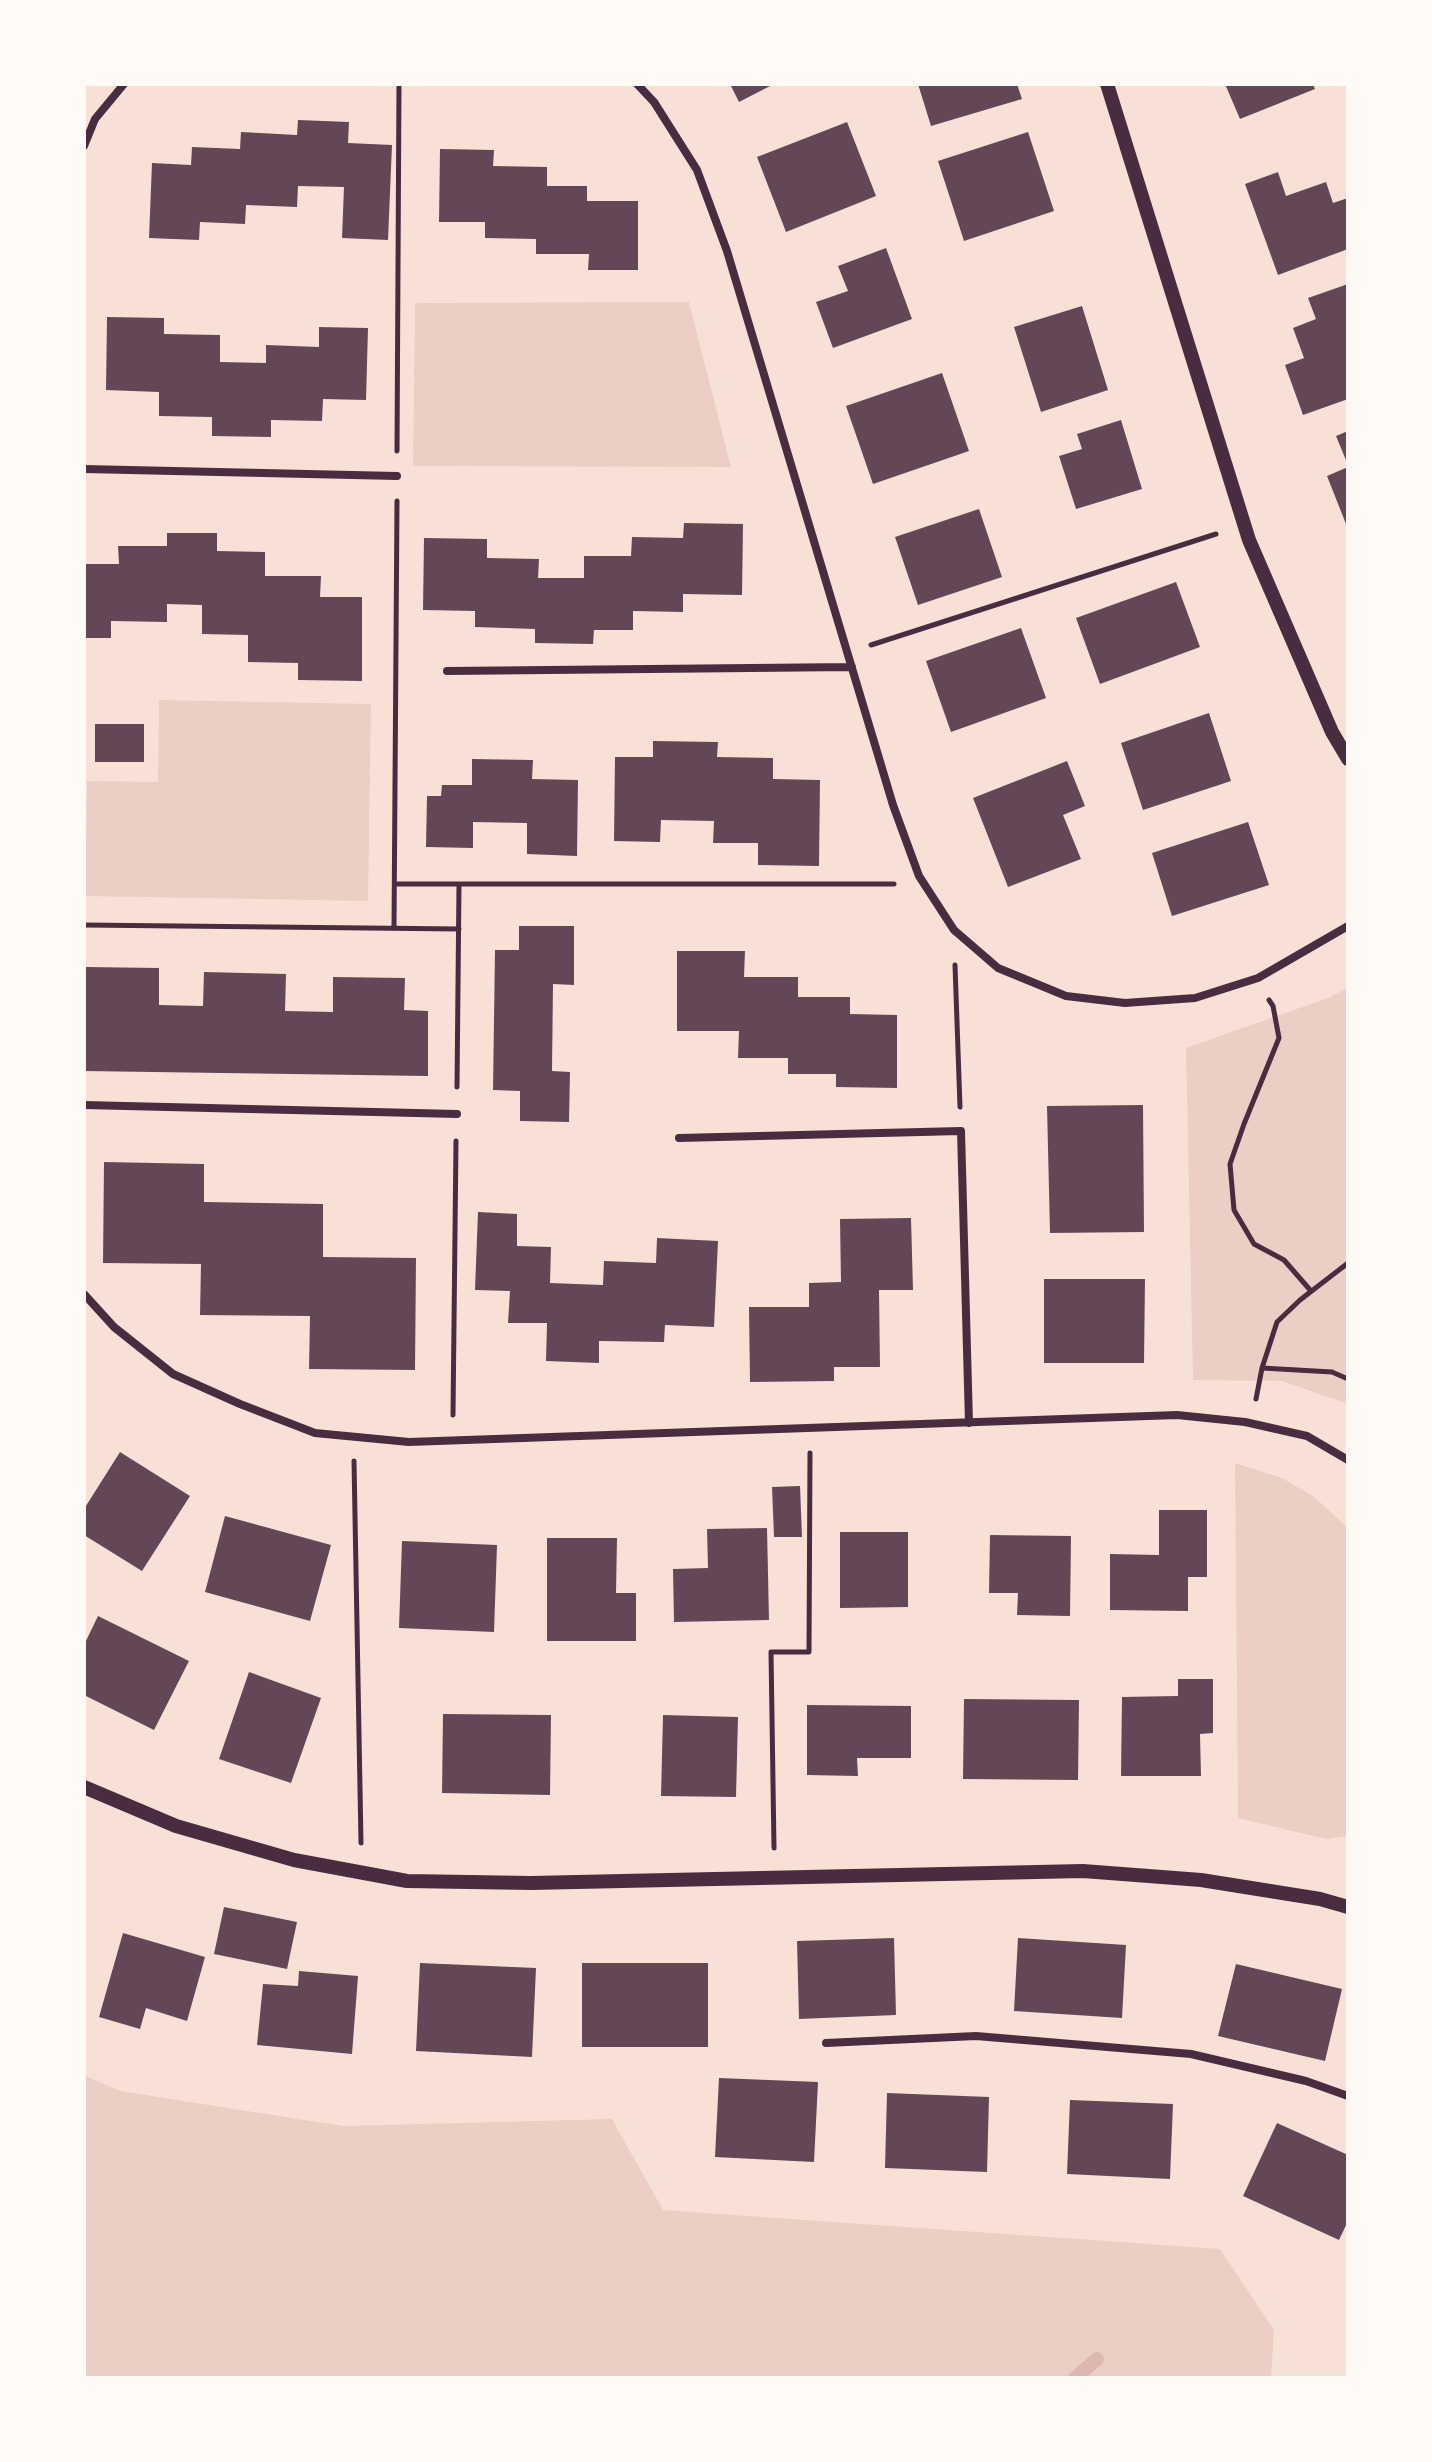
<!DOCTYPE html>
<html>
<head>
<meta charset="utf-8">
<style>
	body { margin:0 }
	#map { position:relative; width:1432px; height:2462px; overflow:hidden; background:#f7e1d7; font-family:"PT Sans",sans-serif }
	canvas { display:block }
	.frame { position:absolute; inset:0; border:86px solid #fffaf5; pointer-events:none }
</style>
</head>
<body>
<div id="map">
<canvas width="1432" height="2462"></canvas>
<div class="frame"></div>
</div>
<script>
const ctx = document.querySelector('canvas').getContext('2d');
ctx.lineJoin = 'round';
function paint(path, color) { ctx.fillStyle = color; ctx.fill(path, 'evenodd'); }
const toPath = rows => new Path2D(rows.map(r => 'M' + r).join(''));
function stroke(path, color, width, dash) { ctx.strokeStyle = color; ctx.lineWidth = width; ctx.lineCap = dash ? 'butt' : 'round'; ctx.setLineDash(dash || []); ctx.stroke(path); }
paint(toPath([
	[689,302,731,467,413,466,415,303],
	[159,700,371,704,368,901,85,896,87,781,158,782],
	[1348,988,1348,1404,1282,1381,1193,1380,1186,1048,1328,998],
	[1235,1463,1282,1478,1313,1496,1348,1528,1348,1836,1326,1839,1238,1818],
	[84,2075,120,2091,343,2126,612,2119,663,2210,1220,2249,1274,2330,1271,2378,84,2378]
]), '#ebcfc5');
stroke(toPath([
	[1075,2378,1097,2359]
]), '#dcb8b0', 14);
paint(toPath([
	[730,84,774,84,739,102],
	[918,84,1017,84,1022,99,931,126],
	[1225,84,1313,84,1315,89,1240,119],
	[298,120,349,122,348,143,392,145,388,240,342,238,344,187,298,186,297,207,246,205,245,224,200,222,199,240,149,238,152,163,191,165,192,147,240,149,241,132,297,135],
	[847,122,876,196,786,232,757,157],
	[1028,132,1054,211,964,241,938,161],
	[440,149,494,150,493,166,547,167,547,186,587,186,587,201,638,201,638,270,588,270,589,254,536,254,536,239,485,238,485,222,439,222],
	[1278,172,1286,196,1326,182,1333,203,1348,198,1348,249,1278,275,1245,184],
	[886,248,912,319,833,348,816,302,848,291,838,266],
	[1348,284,1348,399,1303,415,1285,365,1304,358,1293,328,1316,319,1308,298],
	[1082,306,1108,390,1041,412,1014,327],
	[107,317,164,318,164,334,220,335,220,362,266,363,266,345,319,347,319,327,368,328,366,400,323,399,322,421,271,420,271,437,212,436,212,417,159,416,159,392,106,390],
	[942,373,969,451,873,484,846,406],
	[1121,420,1142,489,1076,509,1059,456,1082,449,1077,434],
	[1348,431,1348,465,1336,436],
	[1348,467,1348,529,1327,476],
	[979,509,1002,577,918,605,895,537],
	[684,523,743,524,742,595,683,594,683,612,633,611,633,630,594,630,593,644,535,643,535,629,475,627,475,611,423,610,424,538,487,539,487,558,539,559,538,578,584,578,584,556,631,556,632,537,683,538],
	[167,533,217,533,217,551,265,552,265,576,321,576,320,597,362,597,362,681,298,680,298,663,248,662,248,635,202,634,202,605,167,604,167,622,111,621,111,638,84,638,84,564,119,564,118,546,167,546],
	[1176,582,1200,647,1100,684,1076,618],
	[1021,628,1046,698,951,732,926,661],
	[1209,713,1231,781,1143,810,1121,743],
	[95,724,144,724,144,762,95,762],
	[653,741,718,742,717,757,773,758,773,779,820,780,819,866,758,865,758,843,713,843,714,821,661,820,660,842,614,841,615,757,653,757],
	[472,759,533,760,532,779,578,780,577,856,527,854,527,823,473,822,473,848,426,847,427,796,441,796,442,785,472,785],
	[1067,761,1085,806,1063,815,1081,859,1008,887,973,798],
	[1248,822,1269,885,1172,916,1152,853],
	[519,926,574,926,574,985,553,984,552,1071,570,1072,569,1122,520,1121,520,1091,493,1090,495,950,519,950],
	[677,951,745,951,744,977,798,977,798,997,850,997,850,1014,897,1015,897,1088,836,1087,836,1074,788,1074,788,1058,738,1058,739,1031,677,1031],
	[86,967,159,968,159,1005,203,1006,204,972,286,974,285,1011,333,1012,333,977,405,978,404,1010,428,1011,428,1076,84,1071],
	[1143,1105,1144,1232,1050,1233,1047,1106],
	[104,1162,204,1164,204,1202,323,1204,323,1257,416,1258,415,1370,309,1369,310,1316,200,1315,201,1264,103,1263],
	[478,1212,517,1214,517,1246,551,1247,550,1283,603,1285,604,1261,656,1263,657,1238,718,1241,714,1327,665,1325,664,1342,599,1341,599,1363,546,1361,547,1323,508,1323,510,1291,475,1290],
	[911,1218,913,1290,879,1290,880,1367,834,1367,834,1381,750,1382,749,1307,809,1307,809,1283,841,1282,840,1219],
	[1044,1279,1145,1279,1144,1363,1044,1363],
	[120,1452,190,1496,142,1571,84,1535,84,1509],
	[800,1486,802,1537,774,1537,772,1487],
	[1159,1510,1207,1510,1207,1577,1188,1577,1188,1611,1110,1610,1110,1554,1159,1555],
	[225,1516,331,1545,310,1621,205,1592],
	[767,1528,769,1620,674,1622,673,1569,708,1568,707,1529],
	[840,1532,908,1532,908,1607,840,1608],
	[990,1535,1071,1536,1070,1616,1017,1615,1018,1593,989,1593],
	[547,1538,617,1538,616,1593,636,1593,636,1641,547,1641],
	[402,1541,497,1545,494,1632,399,1628],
	[98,1616,189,1661,154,1730,84,1695,84,1645],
	[249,1672,321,1698,291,1783,219,1759],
	[1178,1679,1213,1679,1213,1733,1200,1734,1201,1776,1121,1776,1122,1697,1178,1696],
	[964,1699,1079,1700,1078,1780,963,1779],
	[807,1705,911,1706,911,1758,857,1758,858,1776,807,1775],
	[443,1714,551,1715,550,1795,442,1793],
	[663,1715,738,1717,736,1797,661,1796],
	[224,1907,297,1922,287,1969,214,1954],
	[123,1933,205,1957,187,2021,146,2008,140,2029,99,2017],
	[894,1938,896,2015,799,2019,797,1941],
	[1018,1938,1126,1945,1122,2018,1014,2011],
	[420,1963,536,1968,532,2057,416,2051],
	[582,1963,708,1963,708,2047,582,2047],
	[1236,1964,1342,1989,1325,2061,1218,2036],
	[299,1971,358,1976,352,2054,257,2045,263,1984,298,1986],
	[719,2078,818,2082,814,2162,715,2157],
	[887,2093,989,2097,987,2172,885,2168],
	[1070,2100,1173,2104,1170,2179,1067,2174],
	[1277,2123,1348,2155,1348,2221,1339,2240,1243,2196]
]), '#644757');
stroke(toPath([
	[397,451,399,84],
	[871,645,1216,534],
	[395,884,894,884],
	[84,925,459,929],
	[394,928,397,501],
	[955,965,960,1107],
	[1269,1000,1273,1006,1279,1038,1244,1124,1230,1164,1234,1210,1254,1244,1284,1260,1311,1291],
	[457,1087,459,884],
	[1262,1368,1332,1372,1348,1379],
	[1256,1399,1262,1368,1277,1322,1300,1300,1348,1263],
	[453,1415,456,1141],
	[354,1461,361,1843],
	[774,1848,771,1652,809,1652,810,1453]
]), '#4a2c40', 5);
stroke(toPath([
	[637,84,654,102,697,170,727,251,893,805,919,876,954,930,998,968,1066,996,1125,1003,1195,998,1258,978,1348,926],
	[84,146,95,119,124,84],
	[84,469,397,476],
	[447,671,852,667],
	[84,1105,457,1114],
	[679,1138,961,1131,969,1423],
	[84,1294,114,1327,173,1374,240,1404,315,1433,409,1442,1177,1415,1245,1422,1307,1436,1348,1460],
	[826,2043,976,2036,1191,2054,1306,2081,1348,2096]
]), '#4a2c40', 8);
stroke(toPath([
	[1107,84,1249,540,1332,732,1348,759],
	[84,1787,176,1826,294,1860,407,1881,531,1883,1083,1871,1201,1880,1320,1899,1348,1907]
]), '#4a2c40', 14);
</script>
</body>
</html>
